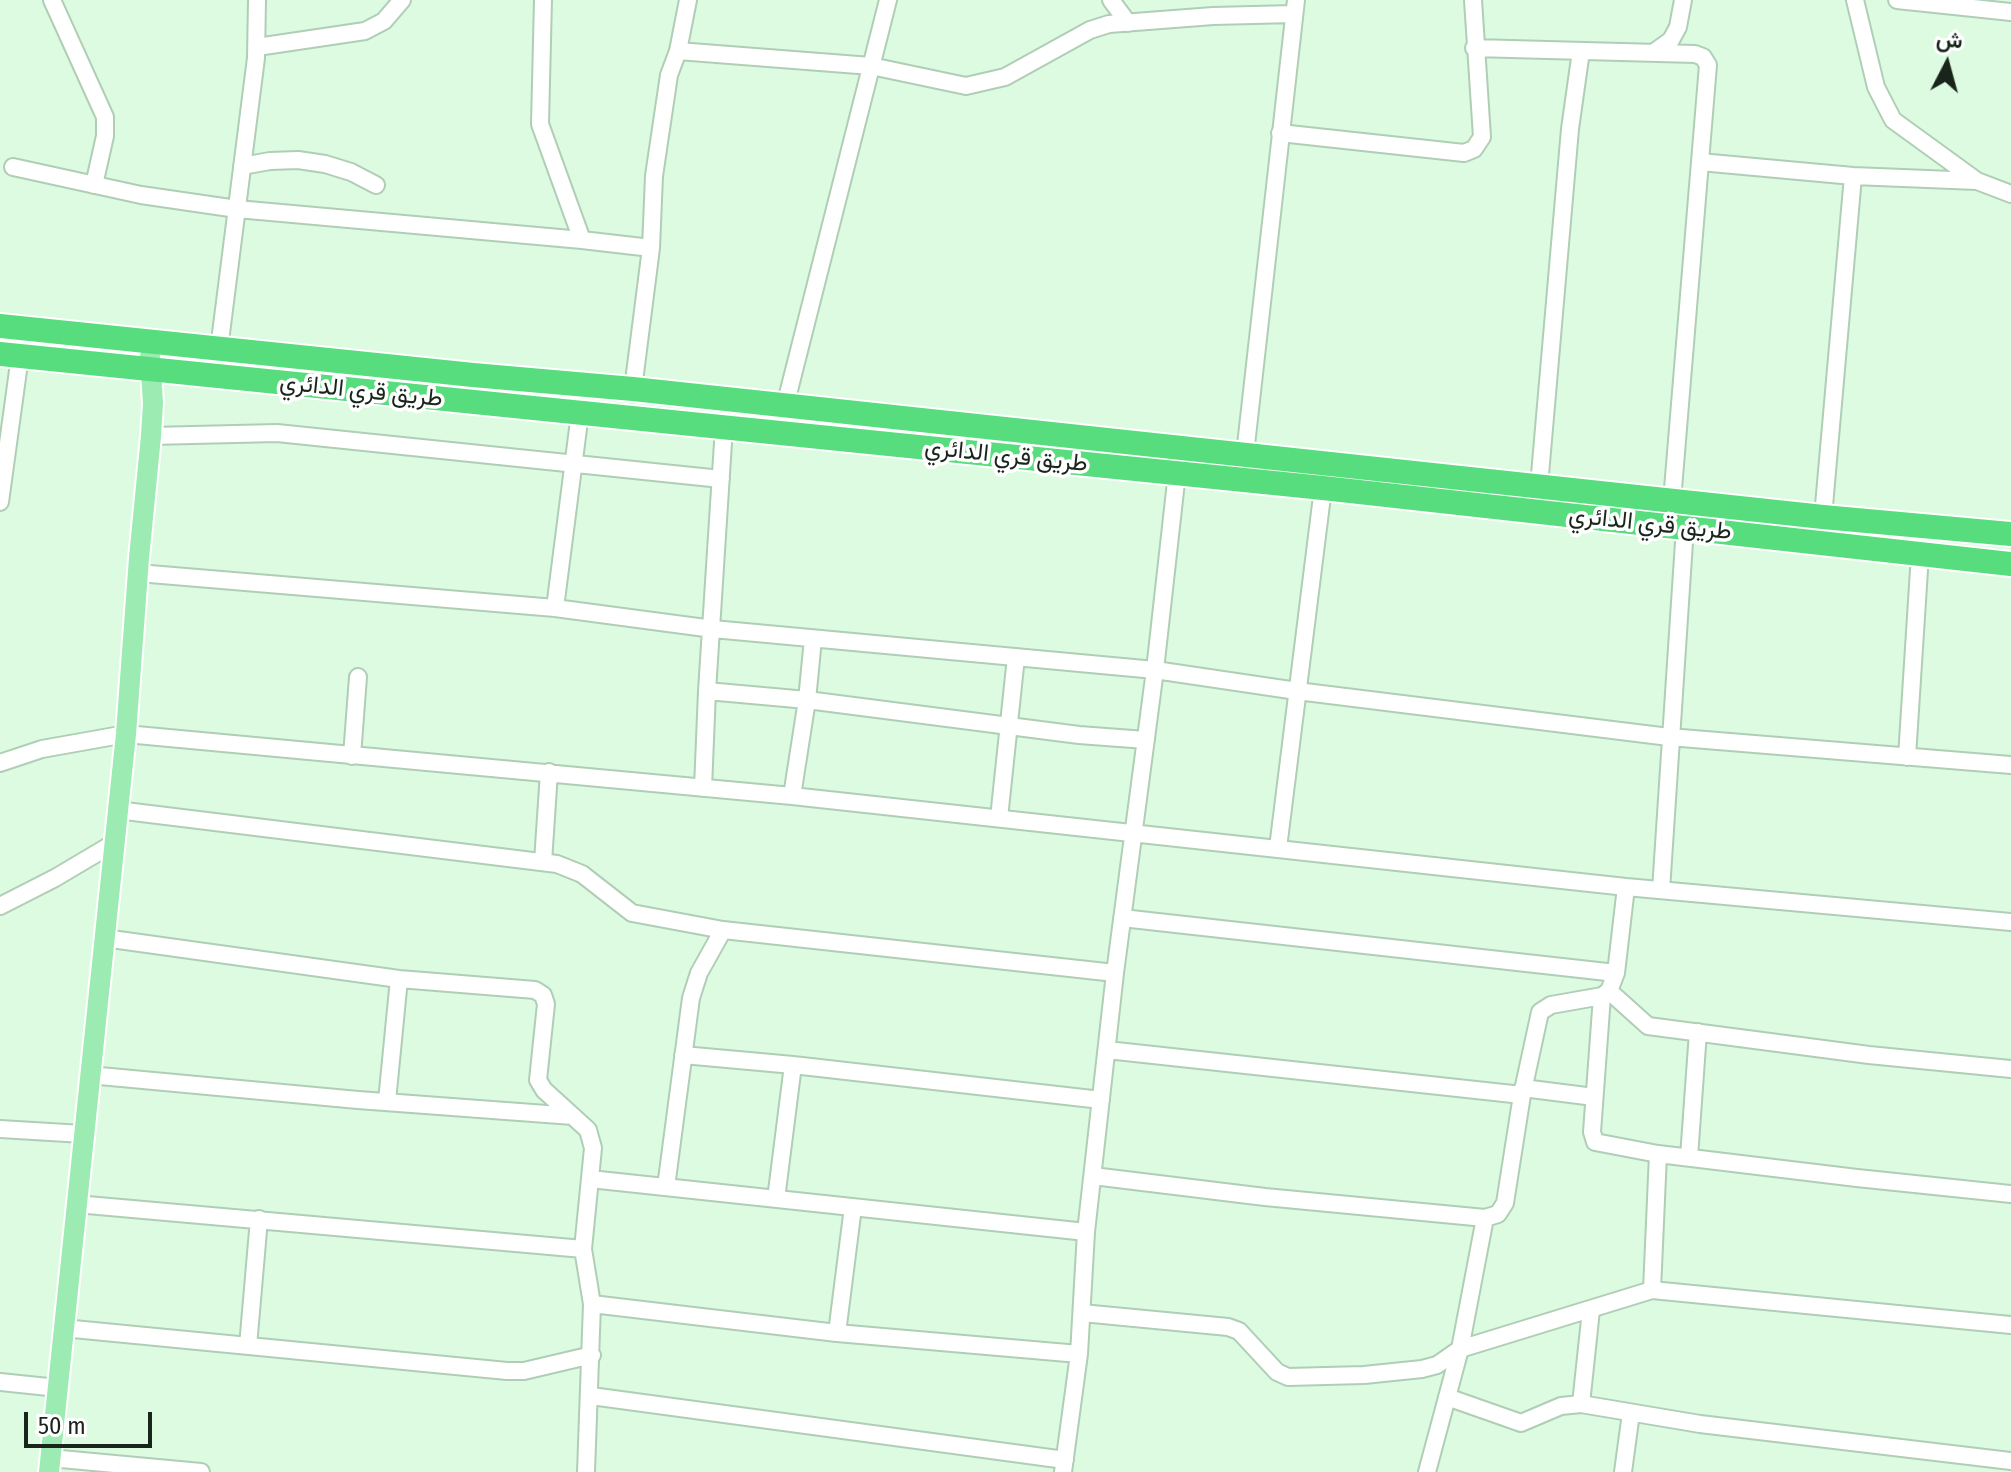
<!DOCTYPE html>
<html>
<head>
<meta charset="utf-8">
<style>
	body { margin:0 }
	#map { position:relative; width:2011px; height:1472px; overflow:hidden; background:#dcfbe1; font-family:"Fira Sans Condensed",Vazirmatn,sans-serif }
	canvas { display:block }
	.north { position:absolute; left:1907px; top:24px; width:80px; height:80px; -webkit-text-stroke:6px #fff; paint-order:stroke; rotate:6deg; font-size:22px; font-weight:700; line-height:32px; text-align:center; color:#19251b }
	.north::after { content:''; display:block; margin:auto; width:28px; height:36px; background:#19251b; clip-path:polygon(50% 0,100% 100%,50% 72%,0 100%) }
	.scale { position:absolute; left:24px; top:1412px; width:128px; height:36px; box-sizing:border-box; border:4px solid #19251b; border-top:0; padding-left:10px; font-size:24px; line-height:28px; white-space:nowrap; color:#19251b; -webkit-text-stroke:6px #fff; paint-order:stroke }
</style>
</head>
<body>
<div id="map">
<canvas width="2011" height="1472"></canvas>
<div class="north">ش</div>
<div class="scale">50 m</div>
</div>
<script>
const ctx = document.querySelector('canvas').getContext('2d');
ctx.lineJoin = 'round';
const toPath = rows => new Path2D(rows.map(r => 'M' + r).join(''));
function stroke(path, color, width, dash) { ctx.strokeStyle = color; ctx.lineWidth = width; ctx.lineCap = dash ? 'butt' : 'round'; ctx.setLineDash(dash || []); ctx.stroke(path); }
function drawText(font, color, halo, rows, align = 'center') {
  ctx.font = font + ' "Fira Sans Condensed",Vazirmatn,sans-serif'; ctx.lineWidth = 7; ctx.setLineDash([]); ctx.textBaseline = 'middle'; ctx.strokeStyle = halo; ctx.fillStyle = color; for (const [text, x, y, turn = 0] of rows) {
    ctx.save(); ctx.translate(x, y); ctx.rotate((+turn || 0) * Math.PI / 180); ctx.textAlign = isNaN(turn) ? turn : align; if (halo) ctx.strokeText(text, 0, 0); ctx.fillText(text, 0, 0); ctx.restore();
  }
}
const minor = toPath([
	[52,0,105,117,105,136,94,185],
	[543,0,540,124,582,240],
	[1111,0,1128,23],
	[1855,0,1876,87,1893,120,1977,181,2011,194],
	[1897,0,2011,12],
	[257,47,365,31,384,21,402,0],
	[1474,48,1695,54,1703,57,1708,65,1672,501],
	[678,51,871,66,966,86,1005,77,1090,30,1109,24,1213,16,1294,14],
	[1653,53,1671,40,1678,27,1683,0],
	[1280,133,1464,153,1474,149,1482,137,1473,0],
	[1700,162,1853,176,1977,181],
	[242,166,270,161,298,160,325,164,351,172,376,185],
	[13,167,141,195,237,209,582,240,651,248],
	[219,349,256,58,257,0],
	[633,389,651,248,654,176,669,75,678,51,688,0],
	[785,406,888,0],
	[151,436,277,433,721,479],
	[1245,454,1296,0],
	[1539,486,1570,129,1581,51],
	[0,502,20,356],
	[1823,517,1853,176],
	[138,573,555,608,713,629,1155,670,1297,691,1669,737,2011,765],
	[555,608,580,413],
	[707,691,807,700,1079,735,1146,740],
	[352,756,358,677],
	[1907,757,1920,554],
	[0,763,42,749,126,734,792,796,1626,887,2011,922],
	[703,788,707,691,724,427],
	[792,796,807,700,813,639],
	[117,810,557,864,582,874,632,913,723,930,1115,973],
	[999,818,1016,657],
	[1278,848,1323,488],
	[543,862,549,772],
	[1661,890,1685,527],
	[0,906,55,878,114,843],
	[1122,918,1616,973],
	[104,938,399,979,535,990,543,995,546,1004,538,1080,544,1090,588,1130,593,1148,583,1249,592,1304,586,1472],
	[1609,991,1648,1026,1869,1055,2011,1069],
	[1602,996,1592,1132,1595,1142,1658,1154,1857,1178,2011,1194],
	[1107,1050,1522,1095],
	[683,1055,793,1065,1101,1100],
	[89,1075,358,1100,573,1116],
	[1523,1088,1594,1097],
	[387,1101,399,979],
	[0,1129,83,1134],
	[1689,1157,1698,1032],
	[1093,1176,1265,1197,1485,1218],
	[590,1179,1086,1232],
	[666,1187,691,998,699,973,723,930],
	[776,1199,793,1065],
	[76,1204,583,1249],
	[1652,1290,1658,1154],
	[592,1304,837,1333,1079,1354],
	[1082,1313,1228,1327,1239,1331,1277,1372,1288,1377,1364,1375,1422,1369,1437,1365,1460,1349,1652,1290,2011,1325],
	[63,1328,507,1371,524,1371,592,1355],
	[837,1333,853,1207],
	[248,1346,259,1219],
	[0,1382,58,1388],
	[591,1396,1065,1460],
	[1447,1397,1521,1423,1561,1406,1581,1404,1700,1424,2011,1461],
	[1581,1404,1591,1310],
	[50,1458,201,1472],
	[1063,1472,1079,1354,1086,1232,1115,973,1155,670,1178,464],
	[1427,1472,1460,1349,1485,1218,1498,1214,1505,1203,1522,1095,1540,1012,1551,1005,1602,996,1609,991,1616,973,1626,887],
	[1623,1472,1631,1413]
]);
const major = toPath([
	[49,1472,126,734,139,558,151,436,153,403,150,357]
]);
const highway = toPath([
	[0,326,473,375,633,389,1823,517,2011,534],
	[0,354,1323,488,2011,564]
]);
stroke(minor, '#b0ceb5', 20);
stroke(major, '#fff', 24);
stroke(highway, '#fff', 28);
stroke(minor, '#fff', 16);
stroke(major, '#9bebb2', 20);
stroke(highway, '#58dd7e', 24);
drawText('24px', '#19251b', '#fff', [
	["طريق قري الدائري",361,391,6],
	["طريق قري الدائري",1006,456,6],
	["طريق قري الدائري",1650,524,6]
]);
</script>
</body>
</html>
